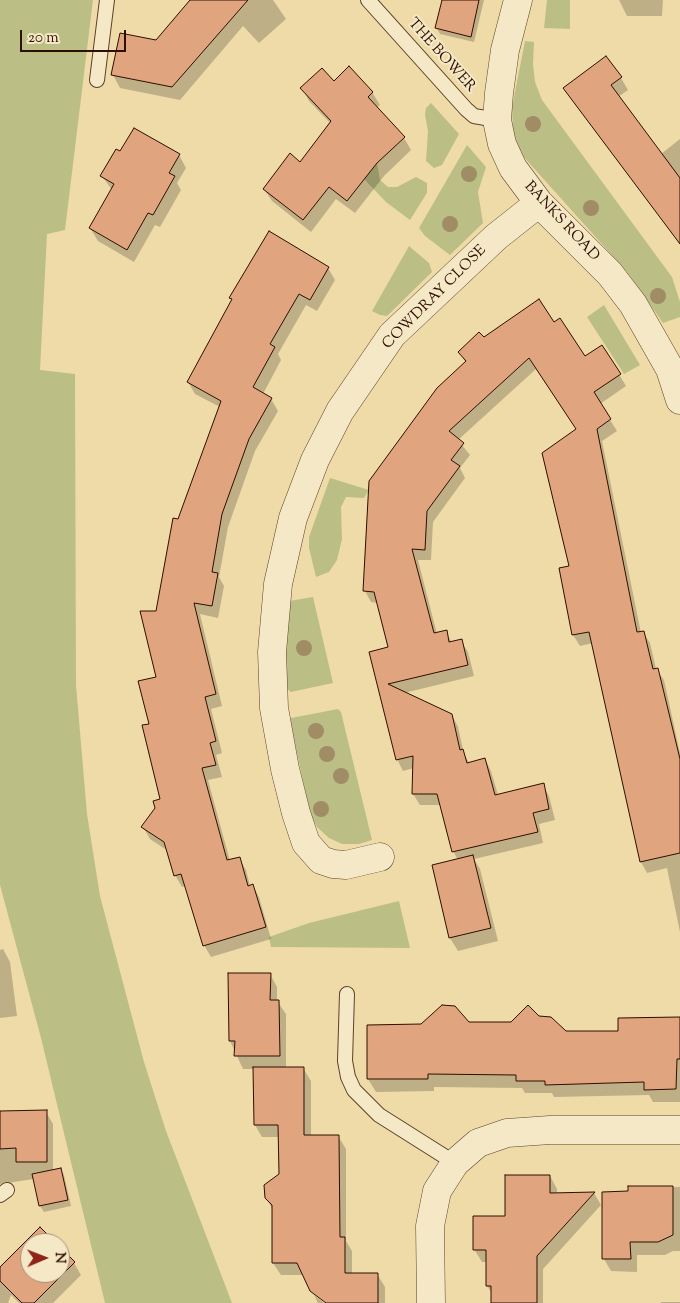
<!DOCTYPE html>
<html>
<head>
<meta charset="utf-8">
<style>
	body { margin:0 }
	#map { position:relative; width:680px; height:1303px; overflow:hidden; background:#efdba8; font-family:"Sorts Mill Goudy",serif }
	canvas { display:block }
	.north { position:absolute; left:20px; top:1233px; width:50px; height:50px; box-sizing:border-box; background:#f5e8c6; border:1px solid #a59177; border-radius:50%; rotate:89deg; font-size:14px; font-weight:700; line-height:20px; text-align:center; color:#2d0e00 }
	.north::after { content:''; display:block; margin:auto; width:18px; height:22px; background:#8f2418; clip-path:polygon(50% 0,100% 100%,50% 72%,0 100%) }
	.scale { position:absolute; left:20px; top:30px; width:106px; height:22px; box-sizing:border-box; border:2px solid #2d0e00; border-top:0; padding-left:6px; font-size:15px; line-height:18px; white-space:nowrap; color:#2d0e00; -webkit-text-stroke:4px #f5e8c6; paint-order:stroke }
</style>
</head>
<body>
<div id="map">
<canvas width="680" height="1303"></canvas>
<div class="north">N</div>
<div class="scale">20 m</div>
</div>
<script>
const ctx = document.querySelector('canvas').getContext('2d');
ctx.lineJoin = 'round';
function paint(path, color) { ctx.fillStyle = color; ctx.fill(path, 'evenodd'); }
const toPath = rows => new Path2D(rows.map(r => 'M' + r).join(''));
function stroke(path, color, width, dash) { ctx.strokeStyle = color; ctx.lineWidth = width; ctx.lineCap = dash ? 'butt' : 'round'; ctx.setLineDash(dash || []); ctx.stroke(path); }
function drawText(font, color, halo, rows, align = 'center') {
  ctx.font = font + ' "Sorts Mill Goudy",serif'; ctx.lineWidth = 4; ctx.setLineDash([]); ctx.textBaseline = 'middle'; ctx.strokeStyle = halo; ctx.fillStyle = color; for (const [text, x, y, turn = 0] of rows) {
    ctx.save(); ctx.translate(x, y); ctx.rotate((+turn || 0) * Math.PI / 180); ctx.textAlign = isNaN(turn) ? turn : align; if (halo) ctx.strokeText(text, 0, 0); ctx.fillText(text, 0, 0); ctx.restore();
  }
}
paint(toPath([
	[0,0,93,0,65,230,47,234,40,370,75,374,76,685,87,814,100,896,144,1062,166,1131,232,1303,105,1303,41,1038,0,885],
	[547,0,570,0,570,29,544,28],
	[525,41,534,42,533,64,535,82,542,100,672,277,680,302,680,317,663,323,627,272,521,154,513,131,512,107],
	[431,103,459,134,442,165,434,168,426,161,428,131,425,115,426,108],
	[467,145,486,167,478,192,483,223,450,255,425,236,419,228],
	[377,163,380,180,388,187,397,187,416,177,427,183,427,193,410,220,386,202,364,179],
	[409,246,429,263,432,272,387,316,380,315,372,311],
	[604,305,640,365,624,374,587,317],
	[330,478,369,490,364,498,346,497,341,507,342,539,337,560,329,572,316,577,309,548,309,537],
	[313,597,333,683,291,692,286,688,284,654,289,601],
	[338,709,341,712,372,840,359,844,342,844,329,838,317,827,310,813,290,721,291,718],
	[399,901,410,948,271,947,269,937,309,923]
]), '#bcbf85');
paint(toPath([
	[192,0,273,0,286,19,259,43,243,26,180,100,120,88,113,75,156,41],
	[443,0,484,0,474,42,440,34,436,27],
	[619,0,663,0,662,16,627,16],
	[621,78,628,90,618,97,661,154,680,139,680,244,565,88],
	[334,83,372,92,380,105,376,108,404,138,411,150,384,176,355,213,336,199,311,232,272,201,264,189,301,163,331,124,309,101,302,88],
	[121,153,179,155,186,168,177,183,181,190,160,227,155,225,134,262,98,241,90,228,112,190,102,176],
	[328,268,335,280,317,311,306,305,278,354,281,360,263,394,271,399,278,411,255,451,228,527,219,577,224,586,218,618,200,614,222,706,211,709,222,753,216,755,222,777,208,780,230,861,239,858,246,870,250,886,253,886,259,897,271,939,211,957,204,945,186,886,182,887,175,875,168,851,150,839,143,827,161,800,151,725,158,678,157,612,179,520,220,407,195,394,188,382,232,300,231,298],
	[554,324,584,358,602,346,626,386,600,404,617,431,602,441,641,633,643,632,650,643,656,669,664,680,680,753,680,932,667,868,647,873,641,862,593,643,580,646,573,635,571,567,577,430,536,369,458,440,470,455,460,468,465,478,433,522,431,560,418,560,437,634,446,632,452,643,461,641,468,652,474,676,404,693,452,715,458,727,464,754,469,763,485,759,491,771,498,795,543,785,549,796,555,820,539,824,543,843,474,859,480,869,498,941,458,951,450,938,433,866,458,860,453,851,441,805,420,805,413,794,414,768,403,771,397,759,371,653,389,648,378,603,371,602,365,591,466,363,459,352,484,339],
	[3,949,10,962,17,1016,0,1018,0,950],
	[270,974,277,987,277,1001,286,1014,286,1068,303,1068,311,1081,311,1136,338,1136,346,1149,346,1241,352,1251,352,1274,377,1274,385,1287,385,1303,328,1303,304,1275,281,1275,273,1263,273,1210,266,1198,280,1175,279,1137,262,1137,255,1125,255,1069,243,1069,230,1041],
	[538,1017,566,1032,620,1033,680,1019,680,1102,653,1102,649,1095,554,1097,552,1093,525,1093,522,1088,434,1087,434,1091,376,1092,368,1079,469,1023,511,1023],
	[46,1112,53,1124,53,1171,61,1169,64,1175,71,1206,44,1212,40,1206,34,1179,0,1184,0,1113],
	[550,1176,557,1189,557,1194,594,1193,601,1205,543,1269,543,1303,493,1303,493,1295,487,1286,487,1262,482,1262,474,1249],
	[629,1187,680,1187,680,1251,673,1251,665,1255,637,1255,637,1272,611,1271,604,1259,629,1193],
	[40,1229,55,1243,30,1243,30,1273,60,1273,60,1248,74,1263,81,1275,53,1303,19,1303,11,1295,8,1303,0,1303,0,1269],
	[314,1295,324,1303,318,1303],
	[661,1302,680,1302,680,1303,661,1303]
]), '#0003');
const building = toPath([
	[190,0,248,0,172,87,111,75,120,33,156,40,190,0],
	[442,0,479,0,471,37,435,28,442,0],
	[606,56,622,77,611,85,680,178,680,244,563,88,606,56],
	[349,66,373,92,368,97,405,137,377,163,347,201,329,187,303,220,263,189,290,153,300,162,331,121,300,88,322,68,334,81,349,66],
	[134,128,180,154,169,173,175,176,153,215,148,213,127,250,89,228,114,184,100,176,116,149,120,151,134,128],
	[269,231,329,267,310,300,299,294,270,344,275,347,253,387,272,398,249,439,222,514,212,572,218,573,212,606,194,603,216,694,205,697,216,741,210,743,216,765,202,768,227,860,240,857,248,886,253,884,266,927,203,946,181,874,174,876,164,842,141,827,155,808,153,801,160,799,142,725,149,724,138,681,156,677,140,611,156,611,173,518,178,519,221,401,187,382,232,299,229,298,269,231],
	[539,299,554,322,560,318,585,356,602,345,621,374,594,392,611,419,597,429,637,632,644,631,653,669,658,668,680,759,680,853,640,862,589,632,572,635,559,568,569,566,542,453,576,429,529,358,449,431,464,443,451,460,460,466,427,511,425,550,412,549,434,633,447,630,449,642,462,639,468,665,388,684,452,714,460,750,463,749,467,763,485,758,495,795,544,783,549,809,533,813,538,832,452,852,437,794,412,794,413,756,396,760,369,652,388,647,374,592,363,591,369,481,437,388,466,361,458,352,479,332,484,337,539,299],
	[473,855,491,928,449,938,432,865,473,855],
	[228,973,271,973,270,1000,279,1000,280,1056,234,1056,235,1041,229,1041,228,973],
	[442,1005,455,1006,469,1022,511,1022,528,1005,539,1016,551,1017,566,1031,618,1031,618,1018,680,1017,680,1059,677,1059,676,1089,644,1090,644,1082,545,1085,545,1081,516,1081,516,1075,428,1074,428,1079,367,1079,367,1025,421,1024,442,1005],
	[253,1067,304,1067,304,1135,339,1135,340,1237,345,1237,345,1273,378,1273,378,1303,326,1303,310,1291,297,1263,272,1263,272,1205,265,1198,264,1185,279,1174,278,1125,254,1125,253,1067],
	[47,1110,47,1162,16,1162,16,1148,0,1149,0,1111,47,1110],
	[61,1168,68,1200,39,1206,32,1174,61,1168],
	[505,1175,550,1175,550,1193,595,1192,537,1256,537,1303,491,1303,491,1286,486,1286,486,1250,473,1250,473,1216,505,1216,505,1175],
	[628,1186,673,1186,673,1235,658,1242,630,1242,631,1259,602,1259,602,1192,628,1191,628,1186],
	[40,1227,56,1243,30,1243,30,1273,60,1273,60,1247,75,1262,34,1303,22,1303,0,1281,0,1267,40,1227]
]);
paint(building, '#e0a47e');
stroke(building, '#2d0e00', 1);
const service = toPath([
	[368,0,466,109,474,116,497,120],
	[97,80,107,0],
	[347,994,345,1061,348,1077,354,1090,379,1115,455,1163],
	[0,1195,7,1190]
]);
const minor = toPath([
	[518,0,505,50,499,93,497,120,502,144,513,168,539,203,610,274,633,304,670,369,680,400],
	[380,857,346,865,333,864,321,860,306,843,296,813,285,769,274,708,272,652,278,584,293,518,315,460,340,411,392,335,496,237,539,203],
	[431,1303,430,1226,437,1191,455,1163,478,1143,507,1133,550,1130,680,1130]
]);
stroke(service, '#5e412a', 16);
stroke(minor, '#5e412a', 29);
stroke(service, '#f5e8c6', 14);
stroke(minor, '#f5e8c6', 28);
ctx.fillStyle = '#a08c65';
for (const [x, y] of [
	[533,124],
	[469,174],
	[591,208],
	[450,224],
	[658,296],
	[304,648],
	[316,731],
	[327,754],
	[341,776],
	[321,809]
]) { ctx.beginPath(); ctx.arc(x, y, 8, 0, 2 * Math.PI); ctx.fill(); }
drawText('15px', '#2d0e00', '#f5e8c6', [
	["THE BOWER",441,56,48],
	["BANKS ROAD",561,222,47],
	["COWDRAY CLOSE",435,298,-45]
]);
</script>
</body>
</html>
